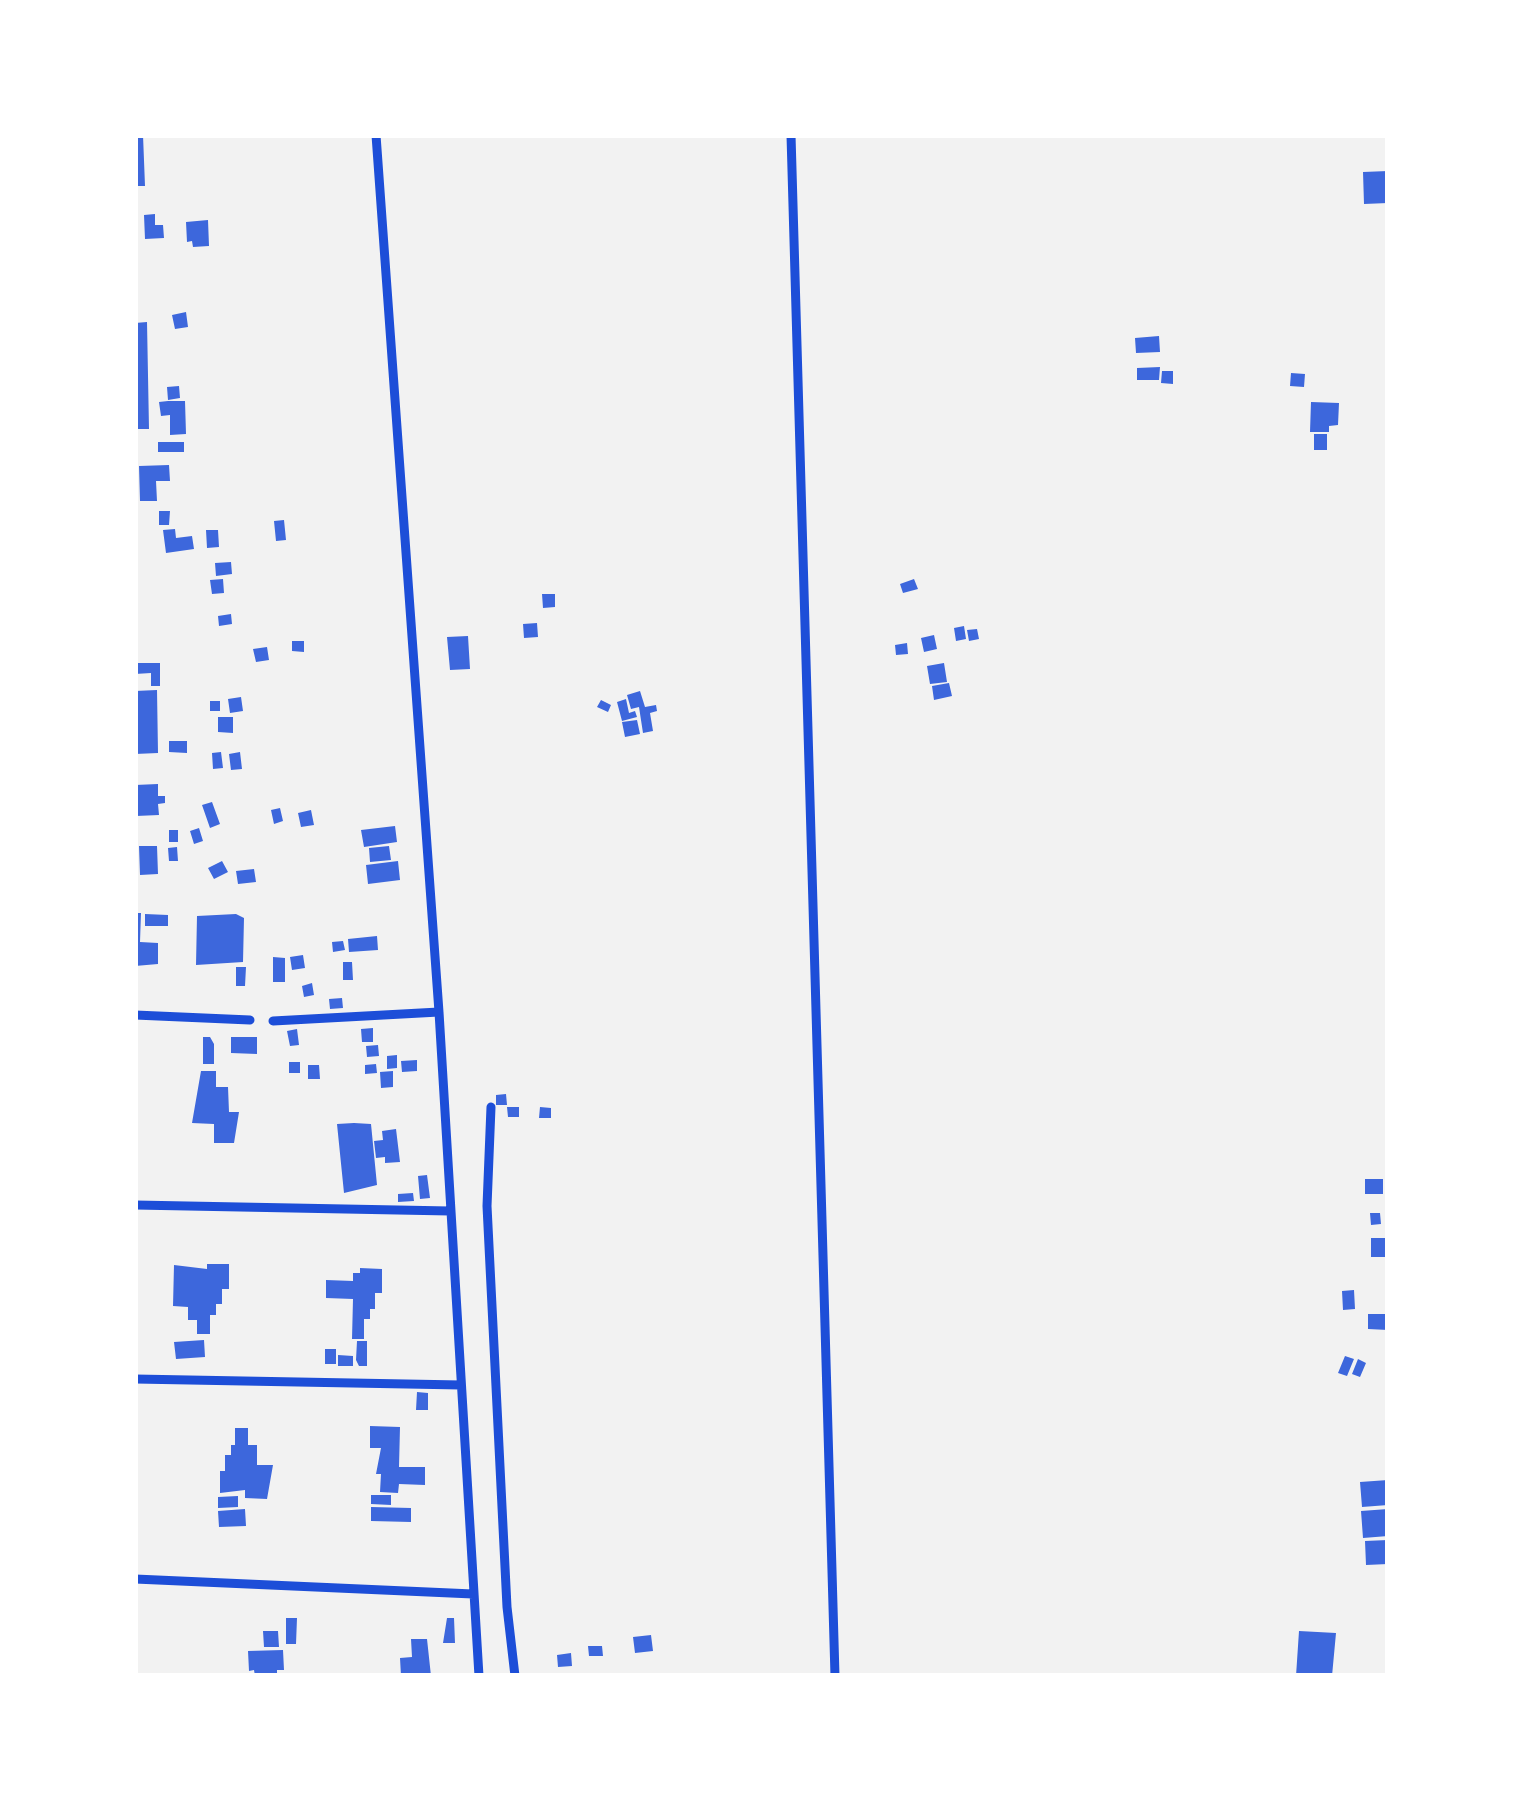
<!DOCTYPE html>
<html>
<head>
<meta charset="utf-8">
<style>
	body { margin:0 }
	#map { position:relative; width:1523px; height:1811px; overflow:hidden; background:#f2f2f2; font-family:Karla,sans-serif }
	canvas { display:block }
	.frame { position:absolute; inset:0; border:138px solid #fff; pointer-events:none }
</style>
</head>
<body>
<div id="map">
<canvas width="1523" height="1811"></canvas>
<div class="frame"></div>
</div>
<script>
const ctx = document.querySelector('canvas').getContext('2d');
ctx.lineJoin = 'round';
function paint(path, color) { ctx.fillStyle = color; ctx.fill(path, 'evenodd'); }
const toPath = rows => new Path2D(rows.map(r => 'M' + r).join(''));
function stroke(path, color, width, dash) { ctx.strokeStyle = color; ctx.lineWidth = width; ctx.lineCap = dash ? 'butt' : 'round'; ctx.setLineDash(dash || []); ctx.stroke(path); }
paint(toPath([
	[135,135,143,135,145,186,135,186],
	[1388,171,1388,203,1364,204,1363,172],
	[155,214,155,225,163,225,164,238,145,239,144,215],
	[208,220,209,246,193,247,192,241,187,242,186,222],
	[186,312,188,327,175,329,172,315],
	[147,322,149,429,135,429,135,323],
	[1159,336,1160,352,1136,353,1135,338],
	[1160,367,1159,380,1137,380,1137,368],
	[1162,371,1173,371,1173,384,1161,383],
	[1291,373,1305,374,1304,387,1290,386],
	[179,386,180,398,168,400,167,387],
	[168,401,185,401,186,434,170,435,170,415,161,416,159,402],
	[1311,402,1339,403,1338,425,1329,426,1329,432,1310,432],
	[1314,434,1327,434,1327,450,1314,450],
	[158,442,184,442,184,452,158,452],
	[169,465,170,481,156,481,157,501,140,501,139,466],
	[159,511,170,511,169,525,159,525],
	[284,520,286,540,276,541,274,521],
	[175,529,176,538,192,536,194,549,166,553,163,530],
	[206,530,218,530,219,547,207,548],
	[231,562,232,574,216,576,215,563],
	[223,579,224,593,212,594,210,580],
	[914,579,918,589,903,593,900,584],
	[542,594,555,594,555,607,543,608],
	[231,614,232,624,219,626,218,616],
	[537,623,538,637,524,638,523,624],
	[964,626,966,639,956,641,954,628],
	[977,629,979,639,969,641,967,630],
	[934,635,937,649,924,652,921,638],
	[468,636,470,669,450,670,447,637],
	[292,641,304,641,304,652,292,651],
	[907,643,908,654,896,655,895,645],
	[267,647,269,660,256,662,253,649],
	[135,663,160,663,160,686,151,686,151,673,135,674],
	[944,663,947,682,930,684,927,666],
	[949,683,952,696,934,700,932,686],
	[157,690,158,753,135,754,135,691],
	[640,691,645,707,656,705,657,711,650,713,653,731,643,733,639,707,631,709,627,695],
	[241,697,243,711,230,713,228,699],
	[626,699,629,713,635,711,637,717,622,721,617,702],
	[601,700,611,705,608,712,597,707],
	[210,701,220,701,220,711,210,711],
	[218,717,233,717,233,733,218,732],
	[637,720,640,734,625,737,622,722],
	[169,741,187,741,187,753,169,752],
	[221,752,223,768,213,769,212,753],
	[240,752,242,769,231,770,229,754],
	[158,784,158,796,165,796,165,803,158,804,159,815,136,816,135,785],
	[212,802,220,824,210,828,202,805],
	[280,808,283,821,274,824,271,810],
	[311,810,314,825,301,827,298,813],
	[395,826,397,842,364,847,361,830],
	[199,828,203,841,194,844,190,831],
	[169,830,178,830,178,842,169,842],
	[139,846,157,846,158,874,140,875],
	[389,846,391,860,370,862,369,848],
	[177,847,178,861,169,861,168,848],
	[222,861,228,872,214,879,208,868],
	[398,861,400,880,368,884,366,865],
	[254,869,256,882,238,884,236,871],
	[135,913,141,913,140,942,158,943,158,964,135,966],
	[145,914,168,915,168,926,145,926],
	[236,914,244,918,243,962,196,965,197,916],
	[377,936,378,950,349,952,348,939],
	[343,941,345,950,333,952,332,942],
	[303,955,305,968,292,970,290,957],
	[273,957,285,958,285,982,273,982],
	[343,962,352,962,353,980,343,980],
	[236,967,246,967,245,986,236,986],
	[312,983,314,995,304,997,302,986],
	[342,998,343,1008,330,1009,329,999],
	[373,1028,373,1042,362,1042,361,1029],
	[297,1029,299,1045,290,1046,287,1031],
	[203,1037,210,1037,214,1044,214,1064,203,1064],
	[231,1037,257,1037,257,1054,231,1053],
	[378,1045,379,1056,367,1057,366,1046],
	[397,1055,397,1068,387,1069,387,1056],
	[417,1060,417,1071,402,1072,401,1061],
	[289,1062,300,1062,300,1073,289,1073],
	[376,1064,377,1073,365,1074,365,1065],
	[308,1065,319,1065,320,1079,308,1079],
	[201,1071,216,1071,216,1087,228,1087,229,1112,239,1112,234,1143,214,1143,214,1124,192,1123],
	[393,1071,393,1087,381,1088,380,1072],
	[506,1094,507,1105,496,1105,496,1095],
	[507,1107,519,1107,519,1117,508,1117],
	[540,1107,551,1108,551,1118,539,1118],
	[354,1123,371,1124,377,1185,344,1193,337,1124],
	[396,1129,400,1162,385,1163,385,1157,376,1158,374,1141,383,1140,382,1131],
	[427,1175,430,1198,420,1199,418,1176],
	[1365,1179,1383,1179,1383,1194,1365,1194],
	[413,1193,414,1201,398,1202,398,1194],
	[1370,1213,1380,1213,1381,1224,1371,1225],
	[1371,1238,1388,1238,1388,1257,1371,1257],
	[207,1264,229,1264,229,1289,222,1289,222,1304,216,1304,216,1315,210,1315,210,1334,197,1334,197,1320,188,1320,188,1307,173,1306,174,1265,207,1269],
	[360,1268,382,1269,382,1293,375,1293,375,1309,370,1309,370,1319,364,1319,364,1339,352,1339,353,1299,326,1298,326,1280,353,1281,353,1273,360,1273],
	[1354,1290,1355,1309,1343,1310,1342,1291],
	[1368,1314,1388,1314,1388,1330,1368,1329],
	[204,1340,205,1357,176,1359,174,1342],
	[357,1341,367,1341,367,1366,359,1366,356,1360],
	[325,1349,336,1349,336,1364,325,1364],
	[338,1355,353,1356,353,1366,338,1366],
	[1345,1356,1354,1359,1347,1376,1338,1373],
	[1358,1359,1366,1363,1360,1377,1352,1374],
	[417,1392,428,1393,428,1410,416,1410],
	[370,1426,400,1427,399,1467,425,1467,425,1485,399,1484,398,1493,380,1492,381,1474,376,1474,381,1448,370,1448],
	[235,1428,248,1428,248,1445,257,1445,257,1465,273,1465,267,1499,245,1498,245,1490,220,1493,220,1471,225,1471,225,1455,231,1455,231,1445,235,1445],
	[1388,1480,1388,1505,1362,1507,1360,1482],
	[371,1495,391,1495,391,1505,371,1504],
	[238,1496,238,1507,218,1508,218,1497],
	[371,1507,411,1508,411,1522,371,1521],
	[245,1509,246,1526,219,1527,218,1511],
	[1388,1509,1388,1536,1363,1538,1361,1511],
	[1388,1540,1388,1564,1366,1565,1365,1541],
	[286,1618,297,1618,296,1644,286,1644],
	[447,1618,454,1618,455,1643,443,1643],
	[263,1631,278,1631,279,1647,264,1647],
	[1299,1631,1336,1633,1332,1676,1296,1676],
	[651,1635,653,1651,635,1653,633,1637],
	[411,1639,427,1639,431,1676,401,1676,400,1658,412,1657],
	[588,1646,602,1646,603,1656,589,1656],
	[283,1650,284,1670,277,1670,277,1676,255,1676,254,1670,249,1671,248,1651],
	[571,1653,572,1666,558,1667,557,1655]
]), '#3d67dc');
stroke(toPath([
	[376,135,439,1012,479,1676],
	[791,135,835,1676],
	[135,1015,250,1020],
	[273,1021,439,1012],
	[491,1107,487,1206,507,1607,515,1676],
	[135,1205,450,1211],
	[135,1379,461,1385],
	[135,1579,473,1594]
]), '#1d4ed8', 9);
</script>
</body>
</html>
